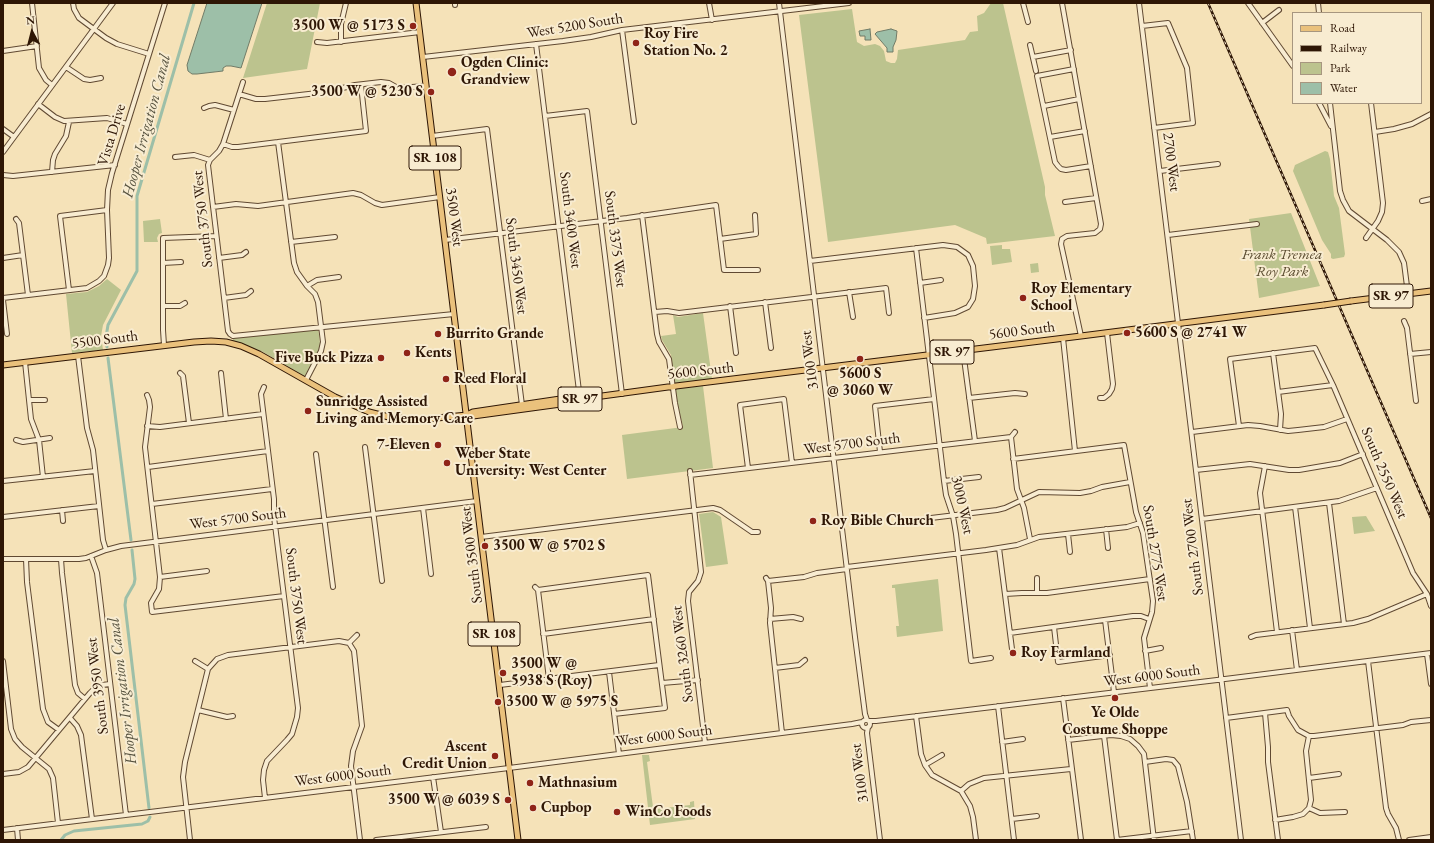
<!DOCTYPE html>
<html>
<head>
<meta charset="utf-8">
<style>
	body { margin:0 }
	#map { position:relative; width:1434px; height:843px; overflow:hidden; background:#f5e2b8; font-family:"EB Garamond",serif }
	canvas { display:block }
	.frame { position:absolute; inset:0; border:4px solid #2e1605; pointer-events:none }
	.legend { position:absolute; left:1292px; top:12px; width:130px; height:92px; box-sizing:border-box; background:#f8ecd1; border:1px solid #a7967f; margin:0; padding:5px 7px; list-style:none; font-size:12px; color:#2e1605 }
	.legend li { display:flex; align-items:center; gap:8px; height:20px }
	.legend b { width:20px; border:1px solid #a7967f }
	.north { position:absolute; left:12px; top:12px; width:40px; height:40px; -webkit-text-stroke:3px #f8ecd1; paint-order:stroke; rotate:353deg; font-size:11px; font-weight:700; line-height:16px; text-align:center; color:#2e1605 }
	.north::after { content:''; display:block; margin:auto; width:14px; height:18px; background:#2e1605; clip-path:polygon(50% 0,100% 100%,50% 72%,0 100%) }
</style>
</head>
<body>
<div id="map">
<canvas width="1434" height="843"></canvas>
<div class="frame"></div>
<ul class="legend">
<li><b style="height:5px;background:#eac17c"></b>Road</li>
<li><b style="height:5px;background:#2e1605"></b>Railway</li>
<li><b style="height:11px;background:#bcc38e"></b>Park</li>
<li><b style="height:11px;background:#9dbfa8"></b>Water</li>
</ul>
<div class="north">N</div>
</div>
<script>
const ctx = document.querySelector('canvas').getContext('2d');
ctx.lineJoin = 'round';
function paint(path, color) { ctx.fillStyle = color; ctx.fill(path, 'evenodd'); }
const toPath = rows => new Path2D(rows.map(r => 'M' + r).join(''));
function stroke(path, color, width, dash) { ctx.strokeStyle = color; ctx.lineWidth = width; ctx.lineCap = dash ? 'butt' : 'round'; ctx.setLineDash(dash || []); ctx.stroke(path); }
function drawText(font, color, halo, rows, align = 'center') {
  ctx.font = font + ' "EB Garamond",serif'; ctx.lineWidth = 4; ctx.setLineDash([]); ctx.textBaseline = 'middle'; ctx.strokeStyle = halo; ctx.fillStyle = color; for (const [text, x, y, turn = 0] of rows) {
    ctx.save(); ctx.translate(x, y); ctx.rotate((+turn || 0) * Math.PI / 180); ctx.textAlign = isNaN(turn) ? turn : align; if (halo) ctx.strokeText(text, 0, 0); ctx.fillText(text, 0, 0); ctx.restore();
  }
}
paint(toPath([
	[267,3,320,3,307,69,243,78],
	[991,3,1003,3,1045,187,1045,195,1055,236,987,244,986,238,955,225,828,242,799,15,852,9,857,42,864,46,875,44,880,46,884,51,886,61,891,63,895,63,897,59,898,50,965,40,970,32,978,31,977,16,984,13],
	[1325,151,1328,152,1330,159,1334,196,1339,208,1345,254,1344,257,1333,259,1331,258,1331,254,1322,240,1293,171,1295,165],
	[1291,213,1320,286,1259,298,1249,219],
	[160,219,162,233,159,234,157,238,158,242,144,242,143,221],
	[1002,245,1002,249,1010,249,1012,262,992,265,990,246],
	[1038,263,1039,272,1031,273,1030,264],
	[107,279,121,290,103,325,101,336,103,350,72,353,66,294,87,292,99,286],
	[703,313,712,379,674,383,671,355,662,340,661,336,676,334,673,315,678,317],
	[318,327,320,343,319,354,306,377,263,352,233,341,233,337],
	[703,386,713,468,627,479,622,435,683,427,677,403,675,389],
	[713,512,721,517,728,564,706,567,699,514],
	[1366,516,1375,531,1354,534,1352,517],
	[938,579,943,631,897,637,896,626,899,626,895,588,892,588,892,585],
	[642,755,649,755,650,761,647,762,653,807,656,806,657,809,690,805,690,802,694,801,695,819,650,825]
]), '#bcc38e');
const water = toPath([
	[207,3,262,3,241,68,231,66,226,66,223,68,223,71,197,74,192,74,188,71,187,65,207,3],
	[870,29,871,40,865,40,865,36,860,36,859,31,870,29],
	[891,29,897,31,896,40,893,47,893,52,887,52,887,48,875,34,877,32,891,29]
]);
paint(water, '#9dbfa8');
stroke(water, '#717b67', 1);
stroke(toPath([
	[107,347,106,337,108,325,137,271,137,196,194,3],
	[108,358,131,540],
	[132,550,135,579,134,584,126,598,125,605,149,808],
	[61,840,65,835,74,831,142,824,148,821,150,817]
]), '#9dbfa8', 3);
const minor = toPath([
	[32,3,39,68,46,80,52,85],
	[73,3,74,9,79,18,106,38,117,44,149,54],
	[455,3,455,5],
	[709,3,712,20],
	[779,3,855,637,865,714,867,720],
	[1023,3,1028,22],
	[1062,3,1101,224,1100,229,1095,233,1067,236,1062,239,1061,244,1081,336],
	[1139,3,1241,840],
	[1248,3,1293,66],
	[1318,3,1319,13],
	[1262,23,1279,10],
	[1142,26,1168,23,1187,68,1193,123,1154,128],
	[622,30,634,122],
	[317,42,327,43,420,32],
	[341,42,341,24,346,3],
	[536,44,580,399],
	[1030,45,1036,71],
	[3,51,37,46],
	[423,57,563,41,591,37,622,30,849,3],
	[1033,57,1071,50],
	[66,67,84,79,90,80,101,78],
	[1074,69,1037,76,1055,162,1058,166,1061,169,1066,170,1091,166],
	[243,82,223,144,219,151,210,160,208,165,228,331,230,334,233,336,454,314],
	[239,94,256,99,265,99,326,92,355,85,381,82,389,83,398,88,426,86],
	[1319,103,1331,126],
	[1330,103,1340,191,1343,200,1349,211,1387,240,1399,252,1404,263,1408,294],
	[38,104,55,117,64,121,107,118,127,124],
	[1044,106,1079,99],
	[204,108,209,106,215,105,234,110],
	[545,116,587,111,622,394],
	[3,129,14,137],
	[487,129,522,405],
	[1375,132,1394,129,1412,124,1431,114],
	[432,136,487,129],
	[1050,137,1085,131],
	[278,142,294,263,297,272,307,286,315,294,318,302,323,342,321,351,306,380],
	[223,144,232,147,238,147,366,131,361,85],
	[3,152,113,3],
	[175,157,194,155,210,160],
	[1160,171,1218,164],
	[52,172,53,160,55,154,66,136,69,122],
	[3,175,13,176,115,165],
	[1422,201,1431,199],
	[1065,202,1096,198],
	[213,207,236,204,258,206,353,193,361,195,375,203,382,205,440,197],
	[642,215,657,334,659,342,669,359,675,403,680,427],
	[16,219,19,223,28,295],
	[1168,235,1257,224],
	[1366,238,1378,221,1382,212,1383,203,1371,103],
	[720,239,756,234,755,215],
	[445,240,627,218,716,205,724,270,758,270],
	[291,242,335,237],
	[916,248,944,481,946,495,953,516,956,534,971,661,991,658],
	[3,258,23,255],
	[219,258,242,255,246,252],
	[810,261,943,245,957,247,968,255,973,266,975,286,973,299,968,307,955,313,924,318],
	[163,263,181,262],
	[920,283,941,280],
	[307,286,317,280,339,277],
	[69,290,60,216,107,210],
	[849,292,853,317],
	[3,298,87,288,99,281,104,276,108,265,109,258,107,210,108,190,112,173,165,3],
	[224,298,246,295,251,291],
	[3,300,7,334],
	[765,302,771,348],
	[163,306,180,306,185,303],
	[730,306,736,353],
	[655,312,667,311,679,313,886,288,889,313],
	[1404,321,1407,328,1416,401],
	[1063,338,1075,451],
	[164,345,163,330,163,238,216,236],
	[963,351,975,441],
	[1273,353,1281,414,1280,430],
	[1410,354,1431,352],
	[78,356,87,428,93,450,103,540,106,550],
	[25,362,31,419,39,440,43,477],
	[180,373,183,376,189,423],
	[221,373,226,419],
	[264,387,261,394,274,499,274,517,298,708,297,717,292,734,287,740,267,761,264,770,263,780,265,798],
	[1278,392,1333,385],
	[147,395,149,400,150,407,145,447,160,577,159,589,151,603,152,612,284,596],
	[969,398,1015,393,1025,394],
	[1100,398,1104,398,1109,394,1112,389,1113,384,1107,333],
	[29,400,45,400],
	[147,426,160,427,263,414],
	[1239,426,1230,359,1315,348,1333,385,1413,573,1427,594,1431,606],
	[1192,432,1248,425,1260,426,1288,431,1298,430,1324,427,1347,419],
	[1011,437,1017,489,1024,508,1030,539],
	[16,440,23,442,50,438],
	[365,447,382,581],
	[880,452,875,406,934,399],
	[316,454,333,587],
	[1013,459,1124,445,1136,512,1143,533,1153,601,1152,612,1144,638,1150,688],
	[1265,466,1260,493,1277,632],
	[148,467,268,451],
	[748,468,740,405,784,399,792,463],
	[1196,470,1250,464,1289,470,1299,470,1340,463,1363,454],
	[690,471,701,572,698,581,689,592,688,601,705,743],
	[690,475,1011,437,1015,432],
	[3,481,95,471],
	[944,481,979,477],
	[1329,503,1344,624],
	[152,504,272,489],
	[1295,507,1310,628],
	[423,508,431,574],
	[62,510,63,521],
	[3,517,99,506],
	[931,518,997,510,1005,508,1039,492,1080,493,1091,491,1102,487,1130,482],
	[1202,519,1339,501,1377,488],
	[1106,529,1108,548],
	[1068,534,1070,552],
	[481,537,713,508,720,510,752,532,758,532],
	[999,548,1012,649],
	[91,556,97,573,126,815],
	[3,559,79,559,86,558,106,550,121,546,477,501],
	[26,559,27,582,43,709,48,722,59,730],
	[61,559,62,573,75,685,78,693,85,699],
	[847,567,986,550,1017,545,1039,537,1127,527,1140,523],
	[160,577,207,571],
	[766,578,768,581,771,608,770,623,782,733],
	[1037,578,1037,593],
	[768,581,804,577,817,573,847,569],
	[535,587,538,590,648,575,665,708,614,714],
	[538,590,549,679],
	[1005,594,1022,593,1047,593,1150,579],
	[770,619,793,617,801,619],
	[1105,620,1114,692],
	[1054,627,1058,662,1110,655],
	[1292,630,1297,670],
	[1010,633,1133,616,1141,616,1149,619],
	[543,634,654,619],
	[357,635,349,643,354,651,362,726,353,751,351,766,360,840],
	[1251,637,1256,635,1353,623,1368,619,1427,594],
	[1145,651,1161,648],
	[1427,654,1431,684],
	[3,661,11,729,15,739,22,747,49,769,53,778,58,823],
	[195,661,208,669,217,659,228,655,339,641,349,643],
	[1368,661,1386,808,1388,814,1396,828,1399,840],
	[775,668,799,665,805,660],
	[609,672,619,754],
	[662,683,698,680],
	[500,685,659,665],
	[1063,698,1081,840],
	[998,706,1014,840],
	[198,710,227,717,233,716],
	[1265,713,1268,747,1268,762,1278,840],
	[916,716,921,754,925,765,932,775,961,791,970,806,973,817,976,840],
	[70,718,77,726,81,735,92,819],
	[1226,718,1287,710,1289,716,1298,730,1309,736,1314,736,1403,725,1411,722,1431,720],
	'862 724a4 4 0 1 1 8 0a4 4 0 1 1-8 0Z',
	[869,721,876,721,1217,680,1431,653],
	[868,727,867,733,880,840],
	[1104,736,1117,840],
	[1068,740,1111,735,1121,736,1130,739,1138,746,1144,754,1154,840],
	[1002,742,1023,739],
	[1145,762,1166,759,1173,760,1178,766,1187,802,1193,840],
	[925,765,942,755],
	[3,774,19,772,28,767,90,693,95,688,102,685,110,684],
	[433,777,441,832],
	[1309,778,1339,774],
	[961,791,969,784,984,778,1071,769],
	[1309,808,1311,800,1306,751,1309,736],
	[1012,819,1037,816],
	[1275,820,1293,817,1303,814,1309,808,1320,813,1345,812],
	[17,828,18,840],
	[3,830,509,768,852,724,862,722],
	[190,840,183,777,185,762,208,669],
	[376,840,486,827],
	[1117,840,1192,831],
	[1409,840,1431,837]
]);
const major = toPath([
	[416,3,518,840],
	[1351,301,1431,291],
	[3,365,194,342,211,341,226,342,241,346,259,354,335,397,369,412,389,417,417,420,467,415,473,416,568,403,580,399,567,398,473,412,467,415],
	[580,399,668,387,672,387,676,386,1081,336,1324,305]
]);
stroke(minor, '#604932', 6);
stroke(major, '#2e1605', 7);
stroke(minor, '#f8ecd1', 4);
stroke(major, '#eac17c', 5);
const rail = toPath([
	[1208,3,1431,518]
]);
stroke(rail, '#2e1605', 2.5);
stroke(rail, '#f8ecd1', 1, [3]);
const majorBridge = toPath([
	[1324,305,1351,301]
]);
stroke(majorBridge, '#2e1605', 7, []);
stroke(majorBridge, '#eac17c', 5);
for (const [x, y, r, color] of [
	[413,26,4,"#8f2418"],
	[636,43,4,"#8f2418"],
	[452,72,5,"#8f2418"],
	[431,92,4,"#8f2418"],
	[1023,298,4,"#8f2418"],
	[1127,333,4,"#8f2418"],
	[438,334,4,"#8f2418"],
	[407,353,4,"#8f2418"],
	[381,358,4,"#8f2418"],
	[860,359,4,"#8f2418"],
	[446,379,4,"#8f2418"],
	[308,411,4,"#8f2418"],
	[438,445,4,"#8f2418"],
	[447,463,4,"#8f2418"],
	[813,521,4,"#8f2418"],
	[485,546,4,"#8f2418"],
	[1013,653,4,"#8f2418"],
	[503,673,4,"#8f2418"],
	[1115,698,4,"#8f2418"],
	[498,702,4,"#8f2418"],
	[495,756,4,"#8f2418"],
	[530,783,4,"#8f2418"],
	[508,800,4,"#8f2418"],
	[533,808,4,"#8f2418"],
	[617,812,4,"#8f2418"]
]) { const dot = new Path2D(); dot.arc(x, y, r, 0, 2 * Math.PI); ctx.fillStyle = color; ctx.fill(dot); stroke(dot, '#f8ecd1', 1.5); }
for (const [x, y, w] of [
	[435,158,52],
	[1391,296,44],
	[952,352,44],
	[580,399,44],
	[494,634,52]
]) { const box = new Path2D(); box.roundRect(x - w / 2, y - 12, w, 24, 3); ctx.fillStyle = '#f8ecd1'; ctx.fill(box); stroke(box, '#2e1605', 1); }
drawText('bold 14px', '#2e1605', null, [
	["SR 108",435,158],
	["SR 97",1391,296],
	["SR 97",952,352],
	["SR 97",580,399],
	["SR 108",494,634]
]);
drawText('bold 15px', '#2e1605', '#f8ecd1', [
	["3500 W @ 5173 S",405,26,"right"],
	["Roy Fire",644,34],
	["Station No. 2",644,51],
	["Ogden Clinic:",461,63],
	["Grandview",461,80],
	["3500 W @ 5230 S",423,92,"right"],
	["Roy Elementary",1031,289],
	["School",1031,306],
	["5600 S @ 2741 W",1135,333],
	["Burrito Grande",446,334],
	["Kents",415,353],
	["Five Buck Pizza",373,358,"right"],
	["5600 S",860,374,"center"],
	["@ 3060 W",860,391,"center"],
	["Reed Floral",454,379],
	["Sunridge Assisted",316,402],
	["Living and Memory Care",316,419],
	["7-Eleven",430,445,"right"],
	["Weber State",455,454],
	["University: West Center",455,471],
	["Roy Bible Church",821,521],
	["3500 W @ 5702 S",493,546],
	["Roy Farmland",1021,653],
	["3500 W @",511,664],
	["5938 S (Roy)",511,681],
	["3500 W @ 5975 S",506,702],
	["Ye Olde",1115,713,"center"],
	["Costume Shoppe",1115,730,"center"],
	["Ascent",487,747,"right"],
	["Credit Union",487,764,"right"],
	["Mathnasium",538,783],
	["3500 W @ 6039 S",500,800,"right"],
	["Cupbop",541,808],
	["WinCo Foods",625,812]
], 'left');
drawText('15px', '#2e1605', '#f8ecd1', [
	["West 5200 South",575,26,-9],
	["Vista Drive",112,135,-73],
	["2700 West",1171,162,83],
	["3500 West",454,217,83],
	["South 3750 West",203,219,-96],
	["South 3400 West",570,220,83],
	["South 3375 West",615,239,83],
	["South 3450 West",516,266,83],
	["5600 South",1022,331,-7],
	["5500 South",105,340,-7],
	["3100 West",810,360,-97],
	["5600 South",701,371,-6],
	["West 5700 South",852,444,-7],
	["South 2550 West",1384,473,67],
	["3000 West",962,505,78],
	["West 5700 South",238,519,-7],
	["South 2700 West",1193,547,-97],
	["South 2775 West",1155,553,81],
	["South 3500 West",472,555,-97],
	["South 3750 West",296,596,83],
	["South 3260 West",683,654,-97],
	["West 6000 South",1152,676,-7],
	["South 3950 West",98,686,-97],
	["West 6000 South",664,736,-7],
	["3100 West",860,773,-97],
	["West 6000 South",343,776,-7]
]);
drawText('italic 15px', '#594a2e', '#f8ecd1', [
	["Frank Tremea",1282,255],
	["Roy Park",1282,272]
]);
drawText('italic 16px', '#55513e', '#f8ecd1', [
	["Hooper Irrigation Canal",147,126,-75],
	["Hooper Irrigation Canal",123,691,-97]
]);
</script>
</body>
</html>
